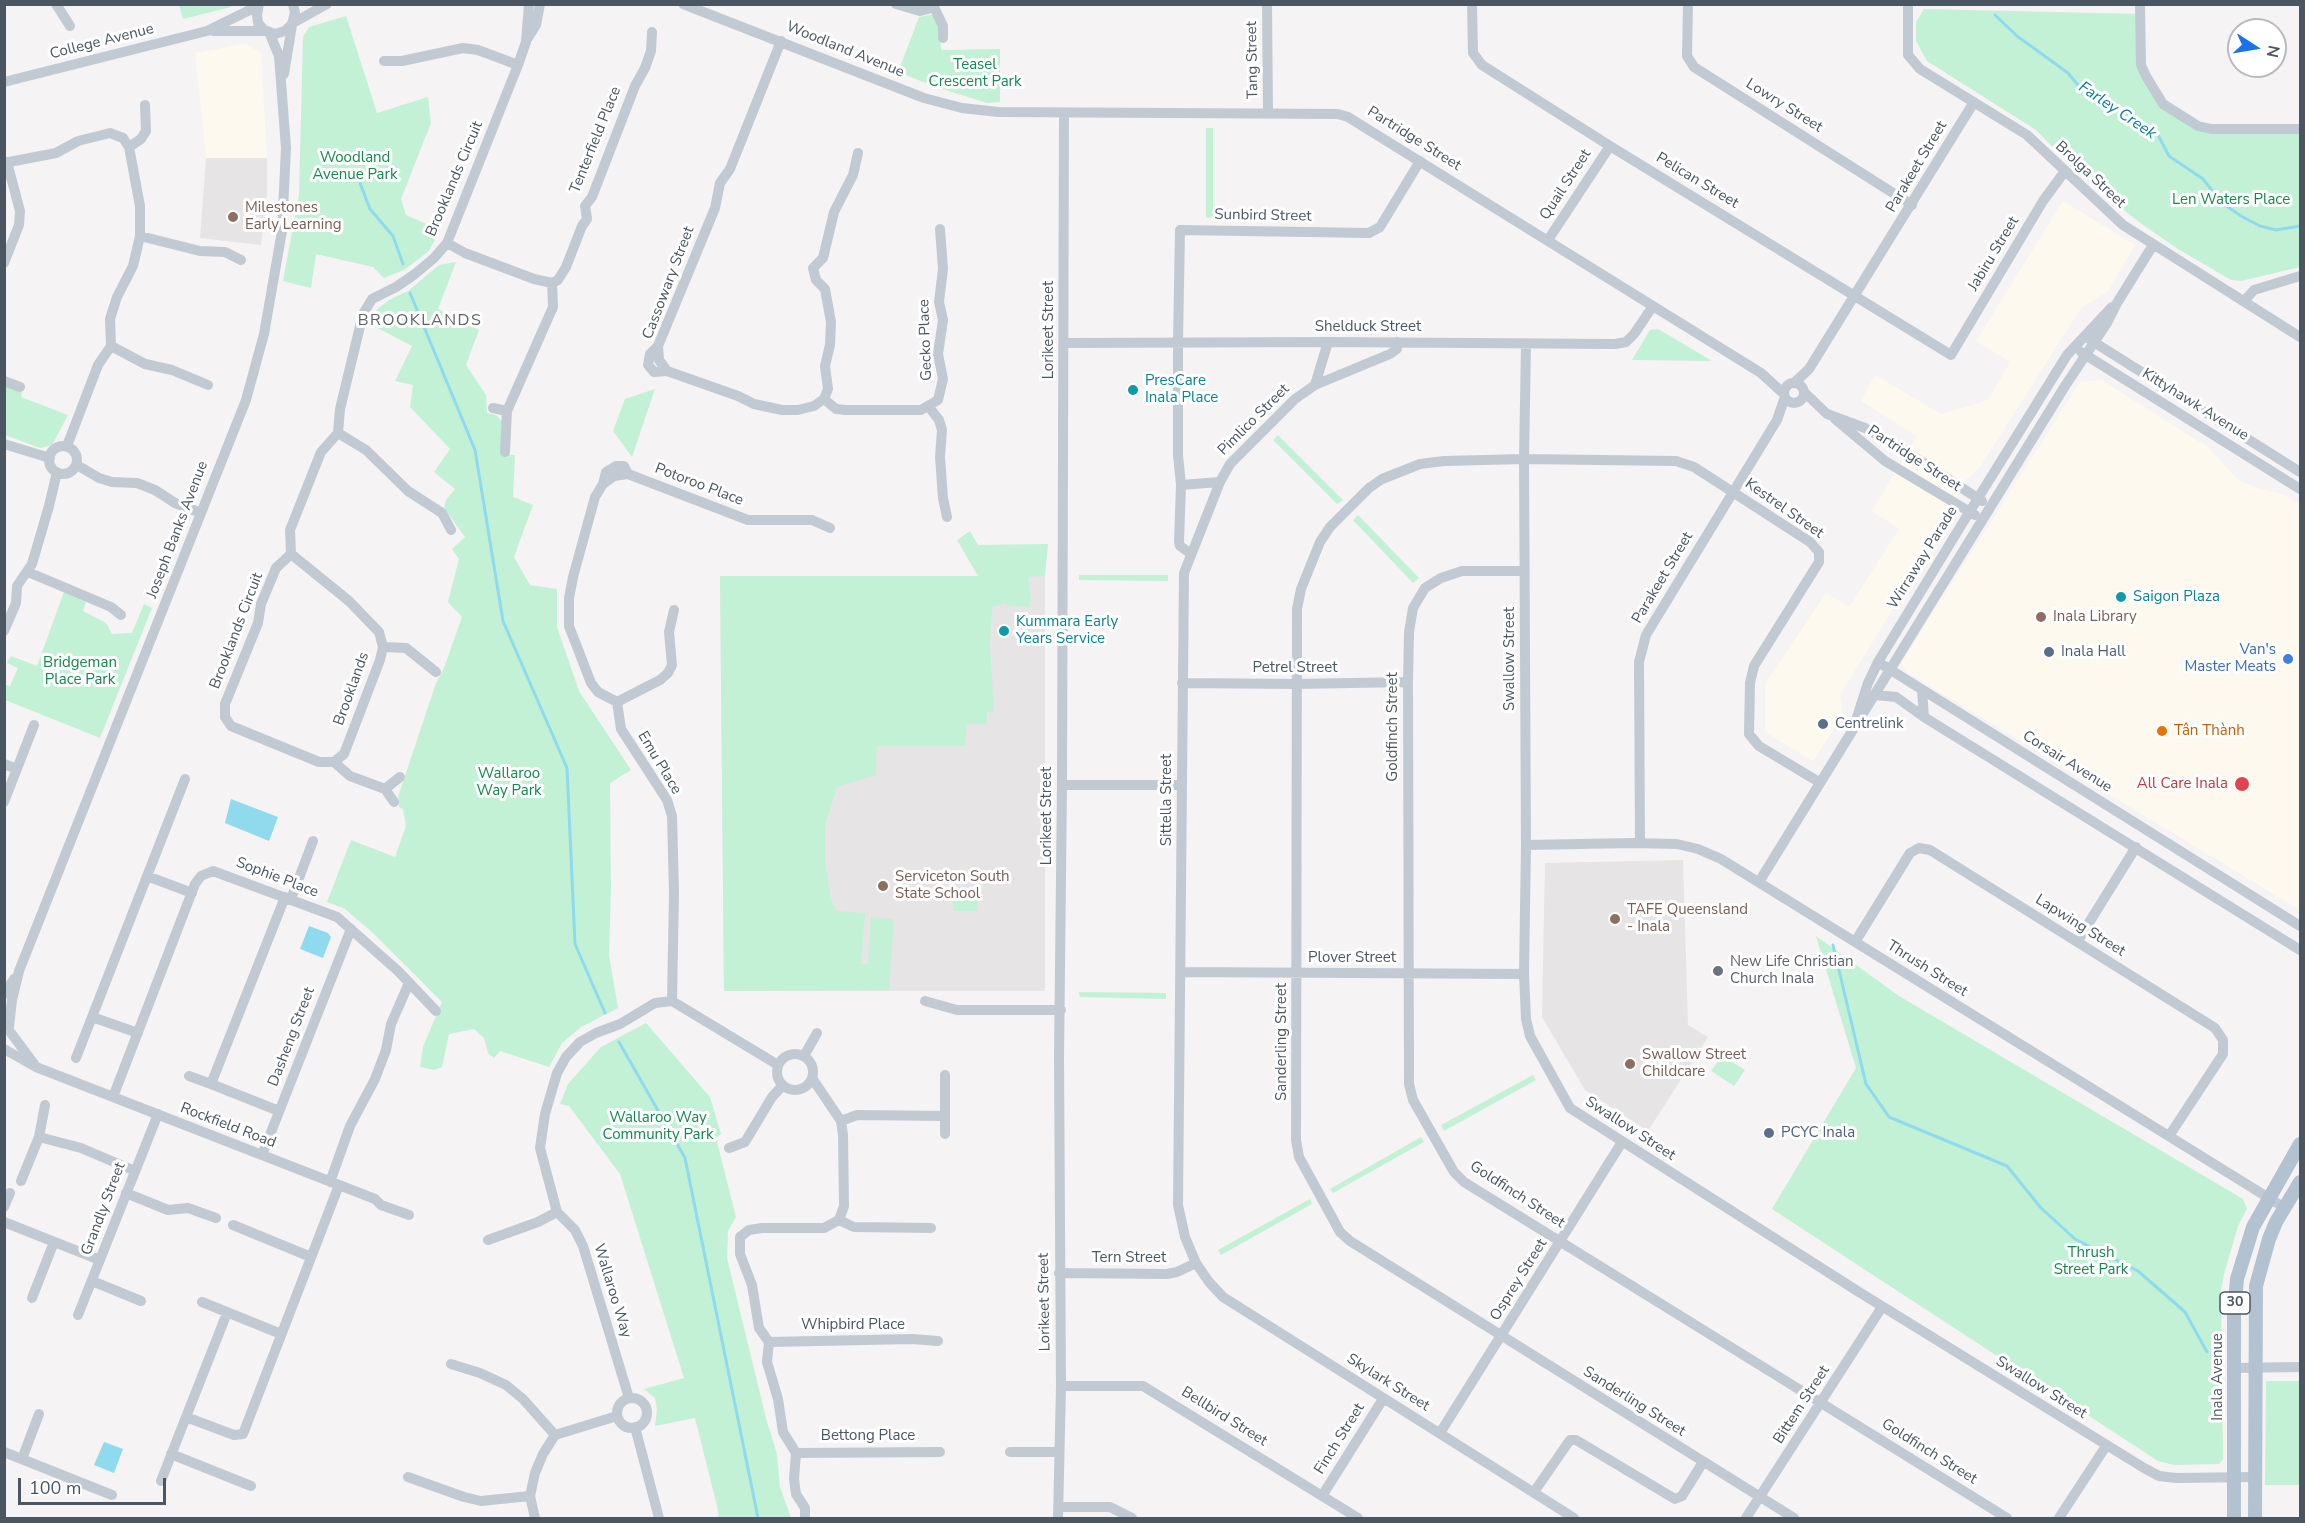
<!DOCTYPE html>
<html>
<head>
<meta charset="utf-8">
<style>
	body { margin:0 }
	#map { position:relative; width:2305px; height:1523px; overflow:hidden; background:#f5f3f3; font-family:"Nunito Sans",sans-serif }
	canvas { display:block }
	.frame { position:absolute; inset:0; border:6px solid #4a5661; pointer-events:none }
	.north { position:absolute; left:2227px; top:18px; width:60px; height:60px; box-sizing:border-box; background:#fff; border:2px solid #b7bbc0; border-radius:50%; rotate:102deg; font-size:16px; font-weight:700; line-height:24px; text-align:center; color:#4a5661 }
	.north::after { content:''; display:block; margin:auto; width:21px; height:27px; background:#1a73e8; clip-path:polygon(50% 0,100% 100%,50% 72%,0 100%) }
	.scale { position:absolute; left:18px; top:1478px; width:148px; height:27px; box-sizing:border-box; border:3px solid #4a5661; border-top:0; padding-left:8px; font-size:18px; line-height:21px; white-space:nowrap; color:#4a5661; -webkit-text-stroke:4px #fff; paint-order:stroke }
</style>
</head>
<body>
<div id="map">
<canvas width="2305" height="1523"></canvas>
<div class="frame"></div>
<div class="north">N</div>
<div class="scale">100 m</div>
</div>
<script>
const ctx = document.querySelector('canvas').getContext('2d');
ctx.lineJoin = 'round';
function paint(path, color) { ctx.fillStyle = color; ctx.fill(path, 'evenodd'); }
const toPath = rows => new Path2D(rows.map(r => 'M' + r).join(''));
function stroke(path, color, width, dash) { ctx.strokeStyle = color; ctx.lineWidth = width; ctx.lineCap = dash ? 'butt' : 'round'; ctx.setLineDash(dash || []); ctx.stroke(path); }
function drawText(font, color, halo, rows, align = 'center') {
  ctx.font = font + ' "Nunito Sans",sans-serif'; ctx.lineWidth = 6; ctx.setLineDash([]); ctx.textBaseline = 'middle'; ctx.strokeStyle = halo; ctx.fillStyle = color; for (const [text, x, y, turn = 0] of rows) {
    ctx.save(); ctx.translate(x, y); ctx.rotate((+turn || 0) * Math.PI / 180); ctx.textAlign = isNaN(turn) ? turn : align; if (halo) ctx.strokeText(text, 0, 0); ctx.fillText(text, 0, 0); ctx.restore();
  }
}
paint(toPath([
	[245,44,261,53,267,158,206,158,195,53],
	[2063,201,2135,245,2108,291,2081,308,1980,467,1968,479,1944,517,1945,524,1840,695,1843,715,1813,761,1765,732,1765,684,1826,593,1849,607,1899,529,1872,511,1917,436,1861,401,1875,375,1941,414,1988,400,2010,362,1976,341],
	[2101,380,2208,447,2237,479,2254,487,2282,494,2300,504,2300,910,1905,671,1901,663,2080,382]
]), '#fdf9ef');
paint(toPath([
	[206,158,267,158,267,195,261,245,200,238],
	[720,576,1045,576,1045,991,724,991],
	[1683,860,1688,1025,1708,1037,1648,1131,1585,1090,1542,1017,1545,863]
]), '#e6e4e5');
paint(toPath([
	[179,5,179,4,232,5,231,7,183,19],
	[1924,9,2140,14,2141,65,2163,104,2198,126,2300,129,2300,267,2241,281,2231,280,2178,249,2139,222,2079,174,2036,130,1927,61,1916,41,1916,22],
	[936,14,940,26,941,50,1000,49,1000,102,987,103,936,87,898,72,919,17],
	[346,16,377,113,428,97,431,123,401,199,406,215,440,230,429,251,404,270,384,278,373,267,316,254,311,288,283,281,299,195,303,37,309,27],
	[1206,128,1213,128,1213,217,1206,218],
	[456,262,438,309,479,330,466,365,486,395,487,413,496,415,502,421,501,454,515,455,513,497,533,505,514,557,530,585,557,589,557,627,579,691,631,770,610,783,611,889,609,955,618,1008,581,1027,562,1043,549,1067,500,1051,494,1058,488,1053,484,1038,474,1029,449,1034,442,1067,434,1070,420,1067,423,1047,442,1002,373,933,345,909,327,902,351,840,395,857,406,826,403,809,399,807,398,797,436,683,444,668,462,617,448,602,459,559,452,549,465,537,444,508,446,500,455,489,434,472,450,449,410,407,413,385,395,381,412,346,370,324,374,312,389,300,408,291,439,265],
	[1658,329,1712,361,1632,360,1650,330],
	[4,385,22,392,21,397,68,415,52,445,40,448,5,435],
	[655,389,632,457,613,431,625,399],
	[1278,435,1343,500,1337,504,1273,440],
	[1358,515,1419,578,1413,583,1353,520],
	[970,531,978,545,1048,544,1045,576,1028,577,1031,599,1029,607,1008,606,1006,603,992,607,990,645,994,712,987,712,987,724,967,724,965,746,877,746,876,775,837,787,825,825,825,863,831,899,836,911,865,913,861,964,868,964,871,917,894,919,889,990,724,991,720,576,978,576,957,540],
	[1079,575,1168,575,1168,581,1079,580],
	[64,592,86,602,83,611,106,623,112,634,132,633,144,604,152,608,100,738,5,700,4,684,10,686,18,668,7,663,11,656,37,666],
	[953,887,977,888,977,911,953,911],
	[1816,936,1899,996,2243,1199,2247,1209,2238,1226,2224,1274,2221,1291,2223,1459,2219,1464,2174,1465,2158,1461,1772,1209,1856,1068],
	[1079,992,1166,993,1166,999,1080,997],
	[646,1023,710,1097,721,1134,716,1138,736,1217,728,1231,727,1258,767,1422,777,1454,780,1487,791,1518,719,1518,717,1506,695,1418,655,1426,657,1410,655,1398,644,1389,684,1378,620,1174,569,1106,560,1104,568,1084,601,1047],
	[1722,1056,1745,1070,1734,1086,1711,1071],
	[1533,1075,1536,1080,1444,1131,1441,1125],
	[1421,1137,1424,1142,1333,1193,1330,1189],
	[1310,1199,1312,1204,1221,1255,1218,1250],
	[2266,1381,2300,1381,2300,1485,2265,1485]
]), '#c3f1d5');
paint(toPath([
	[231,799,278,817,269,841,225,823],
	[309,926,328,933,331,937,323,958,300,949],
	[104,1442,123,1449,114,1473,94,1465]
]), '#90daee');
stroke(toPath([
	[1995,15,2017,36,2068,73,2077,84,2133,117,2158,135,2169,156,2203,179,2222,203,2241,216,2260,226,2276,230,2300,226],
	[360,183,370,209,393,236,403,264],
	[410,293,475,450,503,621,567,768,575,944,605,1013],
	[1833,945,1866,1084,1889,1117,2007,1166,2041,1208,2075,1239,2138,1271,2185,1312,2207,1352],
	[619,1042,685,1158,758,1518]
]), '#90daee', 3);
stroke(toPath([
	[56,4,70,26],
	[259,4,257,15,258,23,264,30,275,34,285,31,292,24,295,13,293,4],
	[683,4,924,98,962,108,998,112,1338,114,1348,117,1761,373,1784,394],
	[896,4,920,11,928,9,934,4],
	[1267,4,1268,114],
	[1472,4,1473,53,1482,65,1610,146,1951,355,2043,201,2065,171],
	[1688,4,1687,56,1694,67,1912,205],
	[1908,4,1908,55,1920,69,2027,135,2123,225,2300,337],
	[2140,4,2141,65,2146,76,2163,104,2198,126,2211,129,2300,129],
	[933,5,943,26,943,38],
	[293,23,327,4],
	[213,31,266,31],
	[528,38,536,25,540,4],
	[781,41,730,169,720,183,715,208,658,346,659,360,667,371,738,396,754,404,782,410,798,410,814,406,824,399,828,389,825,366,830,345,831,322,825,289,816,280,813,268,823,258,834,212,853,175,858,153],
	[384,61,402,61,463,48,478,50,518,65],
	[284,74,292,25],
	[4,82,207,31,258,6],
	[129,147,141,139,146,131,145,105],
	[4,163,56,153,78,141,110,133,123,138,129,147,140,206,140,236,133,266,117,297,110,319,111,346,98,365,67,446],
	[140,236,200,251,225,252,241,260],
	[1548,240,1610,146],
	[447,243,465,253,534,279,552,283,558,280,566,267,582,226,587,219,585,206,592,197,635,86,645,68,651,51,652,32],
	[4,263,19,225,20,211,7,162],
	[2244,301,2254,290,2300,276],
	[2089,339,2300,472],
	[1397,342,1397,349,1390,354,1315,385,1295,399,1230,464,1220,482,1184,573,1178,1205,1185,1237,1196,1263,1209,1282,1223,1297,1574,1518],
	[1064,343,1328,342,1615,344,1626,342,1634,334,1653,306],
	[1526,344,1524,459,1526,845,1524,974,1526,1019,1530,1036,1570,1108,1859,1292,2144,1468,2159,1476,2176,1478,2255,1477],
	[111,346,145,364,172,370,208,385],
	[658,346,650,354,648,365,654,372,667,371],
	[2081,352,2300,489],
	[4,381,20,387],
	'1784 393a10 10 0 1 1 20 0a10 10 0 1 1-20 0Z',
	[1794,383,1809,369,1974,102],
	[1315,385,1328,342],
	[1804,392,1827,414,1865,428,1902,449,1982,501],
	[824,399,836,409,845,410,921,410,938,400,943,379,938,354,943,320,939,302,943,269,940,229],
	[929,407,939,420,942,430,940,457,943,498,947,517],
	[493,408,507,411],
	[1835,419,1885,461,1975,515],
	[338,433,366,450,408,491,442,513,451,530],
	[4,444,50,458],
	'49 460a14 14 0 1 1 28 0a14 14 0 1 1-28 0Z',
	[505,452,507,411,553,307,552,283],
	[77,465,99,478,112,482,137,483,155,490,175,503,201,513],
	[603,484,606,472,616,466,624,466,628,474],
	[1181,485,1220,482],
	[1190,553,1180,546,1179,542,1181,485,1178,455,1178,342,1180,230,1369,233,1380,227,1420,161],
	[291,554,349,601,379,632,383,647,380,660,344,754,334,762],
	[1524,571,1462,571,1441,578,1425,588,1413,608,1409,632,1408,682,1409,1084,1413,1100,1454,1172,1464,1182,2007,1518],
	[28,572,111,607,121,615],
	[4,631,16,603,17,586,32,564,49,506,57,472],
	[383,647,406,648,436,672],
	[1878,662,2300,926],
	[1182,683,1296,684,1408,682],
	[1922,690,1924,717],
	[1875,695,1896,697,1924,717,2300,950],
	[617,702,660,680,668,673,672,665,669,632,674,610],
	[1856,720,1868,683,1878,662,1962,524,2067,355,2112,307],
	[334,762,319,762,231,726,225,717,225,704,258,623,261,604,276,568,291,554,290,530,321,452,338,433,340,409,363,314,372,299,396,287,415,274,434,258,447,243,518,65,526,42,529,4],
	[334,762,350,776,385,789,400,777],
	[4,764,17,769],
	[1062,785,1182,785],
	[385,789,394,802],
	[4,802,34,725],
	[1640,843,1639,662,1646,635,1777,420,1785,397],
	[1526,845,1633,843,1677,844,1698,849,1721,859,2285,1208],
	[147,876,192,893],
	[1759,882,2065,386,2107,323,2117,303,2153,245],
	[291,899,313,841],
	[1855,942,1910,853,1919,848,1930,850,2215,1028,2223,1040,2223,1054,2169,1136],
	[2077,942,2136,847],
	[1181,972,1524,974],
	[4,994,14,979],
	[672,1001,674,893,672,816,667,800,621,729,617,702,598,692,591,683,569,626,569,598,573,577,595,497,603,484,614,476,628,474,748,520,812,520,830,528],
	[925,1001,957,1010,1061,1010],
	[92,1017,138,1033],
	[9,1027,12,1000,19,971,246,400,264,334,282,231,286,148,279,56,269,32],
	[11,1033,34,1064],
	[4,1049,36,1067,375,1199,381,1205,409,1215],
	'777 1072a18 18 0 1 1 36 0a18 18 0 1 1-36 0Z',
	[804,1056,817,1033],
	[76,1058,185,779],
	[945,1075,945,1134],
	[189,1076,211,1084],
	[113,1097,195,884,201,876,213,871,337,917,398,971,436,1011],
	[279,1111,211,1084,285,897],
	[841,1121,857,1115,944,1116],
	[39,1137,81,1148,135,1171],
	[729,1148,745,1142,772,1097,783,1085],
	[262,1155,351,929],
	[21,1181,39,1137,45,1105],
	[330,1182,350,1126,375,1079,386,1050,391,1024,409,983],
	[126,1193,168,1210,188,1208,216,1218],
	[4,1207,10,1193],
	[839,1220,854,1227,931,1228],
	[4,1222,100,1260],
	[233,1225,311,1257],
	[488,1240,538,1222,557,1212],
	[1059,1273,1167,1274,1177,1272,1196,1263],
	[92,1281,141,1301],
	[32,1298,54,1242],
	[202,1302,281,1334],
	[227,1313,186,1417,234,1435,243,1434,339,1185],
	[78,1315,158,1114],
	[769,1342,912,1339,938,1341],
	[451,1364,480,1373,506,1385,523,1399,555,1435],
	[2234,1368,2300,1367],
	[1061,1386,1143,1386,1358,1518],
	[629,1398,583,1246,575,1230,557,1212,540,1148,545,1114,557,1073,566,1057,580,1042,596,1033,620,1024,655,1003,672,1001,778,1065],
	'617 1413a15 15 0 1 1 30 0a15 15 0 1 1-30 0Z',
	[635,1427,659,1518],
	[1440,1433,1622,1142],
	[4,1452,112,1495],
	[1010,1452,1059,1452],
	[796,1453,940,1452],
	[171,1454,251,1486],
	[22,1459,39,1414],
	[408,1477,464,1497,481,1501,530,1496],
	[161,1481,186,1417],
	[1534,1492,1570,1440,1576,1440,1675,1499,1682,1496,1703,1462],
	[1322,1496,1383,1399],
	[1058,1507,1110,1507,1132,1518],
	[535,1518,530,1496,535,1473,543,1454,555,1435,617,1416],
	[805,1518,805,1508,796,1494,794,1479,796,1453,783,1432,778,1399,767,1362,769,1342,759,1328,752,1285,740,1254,740,1237,749,1230,762,1228,824,1228,839,1220,844,1206,843,1135,841,1121,812,1078],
	[1058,1518,1061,1386,1059,1058,1062,785,1064,113],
	[1746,1518,1882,1307],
	[1794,1518,1350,1241,1340,1232,1299,1157,1296,1140,1297,609,1301,589,1320,542,1330,527,1369,488,1382,479,1420,464,1444,461,1524,459,1676,461,1694,467,1810,542,1819,552,1819,562,1754,666,1750,683,1749,734,1759,746,1819,782],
	[2059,1518,2106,1446]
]), '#c1cad2', 10);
stroke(toPath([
	[2234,1518,2234,1311,2237,1279,2253,1227,2300,1144],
	[2255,1518,2256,1286,2269,1239,2276,1222,2300,1182]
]), '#b3c2d1', 14);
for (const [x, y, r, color] of [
	[233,217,6,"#8d6e63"],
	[1133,390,6,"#0f9aa8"],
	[2121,597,6,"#0f9aa8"],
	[2041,617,6,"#8d6e63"],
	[1004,631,6,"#0f9aa8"],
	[2049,652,6,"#5c6f8a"],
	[2288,659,6,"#3f7fe0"],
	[1823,724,6,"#5c6f8a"],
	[2162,731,6,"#e8710a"],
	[2242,784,8,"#e0444e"],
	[883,886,6,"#8d6e63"],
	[1615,919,6,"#8d6e63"],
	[1718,971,6,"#6b7280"],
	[1630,1064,6,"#8d6e63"],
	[1769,1133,6,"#5c6f8a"]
]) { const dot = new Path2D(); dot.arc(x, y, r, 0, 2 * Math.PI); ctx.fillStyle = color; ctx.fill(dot); stroke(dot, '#fff', 2); }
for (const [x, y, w] of [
	[2235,1303,30]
]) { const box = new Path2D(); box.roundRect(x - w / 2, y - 11, w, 22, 4.5); ctx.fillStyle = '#fff'; ctx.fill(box); stroke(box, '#4a5661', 1.5); }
drawText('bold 14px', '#4a5661', null, [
	["30",2235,1303]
]);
drawText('15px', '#4a5661', '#fff', [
	["College Avenue",102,42,-14],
	["Woodland Avenue",845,50,22],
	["Tang Street",1253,60,-91],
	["Lowry Street",1784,106,32],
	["Partridge Street",1414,139,32],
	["Tenterfield Place",596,140,-68],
	["Parakeet Street",1917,167,-59],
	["Brolga Street",2090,175,43],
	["Brooklands Circuit",455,179,-67],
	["Pelican Street",1697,181,31],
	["Quail Street",1566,185,-57],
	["Sunbird Street",1263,216,1],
	["Jabiru Street",1994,254,-59],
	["Cassowary Street",669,283,-69],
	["Shelduck Street",1368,327],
	["Lorikeet Street",1049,330,-90],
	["Gecko Place",926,340,-92],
	["Kittyhawk Avenue",2195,405,32],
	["Pimlico Street",1254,420,-45],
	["Partridge Street",1914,459,33],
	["Potoroo Place",699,485,21],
	["Kestrel Street",1784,509,35],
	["Joseph Banks Avenue",178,530,-69],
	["Wirraway Parade",1923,558,-58],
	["Parakeet Street",1663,578,-59],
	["Brooklands Circuit",237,631,-69],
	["Swallow Street",1510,659,-90],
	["Petrel Street",1295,668],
	["Brooklands",352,689,-70],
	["Goldfinch Street",1393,727,-90],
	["Corsair Avenue",2067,762,32],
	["Emu Place",659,763,59],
	["Sittella Street",1167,800,-90],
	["Lorikeet Street",1047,816,-90],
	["Sophie Place",277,878,21],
	["Lapwing Street",2080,926,32],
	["Plover Street",1352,958],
	["Thrush Street",1927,969,32],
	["Dasheng Street",292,1037,-69],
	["Sanderling Street",1282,1042,-90],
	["Rockfield Road",228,1126,21],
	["Swallow Street",1630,1129,33],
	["Goldfinch Street",1517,1195,33],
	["Grandly Street",104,1209,-69],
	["Tern Street",1129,1258],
	["Osprey Street",1519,1280,-58],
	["Wallaroo Way",612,1291,73],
	["Lorikeet Street",1045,1302,-91],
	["Whipbird Place",853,1325],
	["Inala Avenue",2218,1377,-90],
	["Skylark Street",1388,1383,32],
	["Swallow Street",2041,1388,32],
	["Sanderling Street",1634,1402,32],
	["Bittem Street",1802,1405,-57],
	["Bellbird Street",1224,1417,32],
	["Bettong Place",868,1436],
	["Finch Street",1340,1439,-58],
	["Goldfinch Street",1929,1452,32]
]);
drawText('15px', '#17864f', '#fff', [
	["Teasel",975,65],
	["Crescent Park",975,82],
	["Woodland",355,158],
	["Avenue Park",355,175],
	["Len Waters Place",2231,200],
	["Bridgeman",80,663],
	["Place Park",80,680],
	["Wallaroo",509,774],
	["Way Park",509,791],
	["Wallaroo Way",658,1118],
	["Community Park",658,1135],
	["Thrush",2091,1253],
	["Street Park",2091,1270]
]);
drawText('15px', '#785e54', '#fff', [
	["Milestones",245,208],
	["Early Learning",245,225],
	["Inala Library",2053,617],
	["Serviceton South",895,877],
	["State School",895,894],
	["TAFE Queensland",1627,910],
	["- Inala",1627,927],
	["Swallow Street",1642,1055],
	["Childcare",1642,1072]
], 'left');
drawText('15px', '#0d838f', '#fff', [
	["PresCare",1145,381],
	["Inala Place",1145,398],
	["Saigon Plaza",2133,597],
	["Kummara Early",1016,622],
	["Years Service",1016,639]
], 'left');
drawText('15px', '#366cbe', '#fff', [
	["Van's",2276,650],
	["Master Meats",2276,667]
], 'right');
drawText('15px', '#4e5e75', '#fff', [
	["Inala Hall",2061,652],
	["Centrelink",1835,724],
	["PCYC Inala",1781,1133]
], 'left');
drawText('15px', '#c56008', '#fff', [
	["Tân Thành",2174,731]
], 'left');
drawText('15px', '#be3a42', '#fff', [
	["All Care Inala",2228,784]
], 'right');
drawText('15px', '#5b616d', '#fff', [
	["New Life Christian",1730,962],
	["Church Inala",1730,979]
], 'left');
drawText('italic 16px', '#0c7c9b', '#fff', [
	["Farley Creek",2117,111,34]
]);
ctx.letterSpacing = '1.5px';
drawText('16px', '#5f6368', '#fff', [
	["BROOKLANDS",420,321]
]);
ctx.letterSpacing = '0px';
</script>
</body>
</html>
